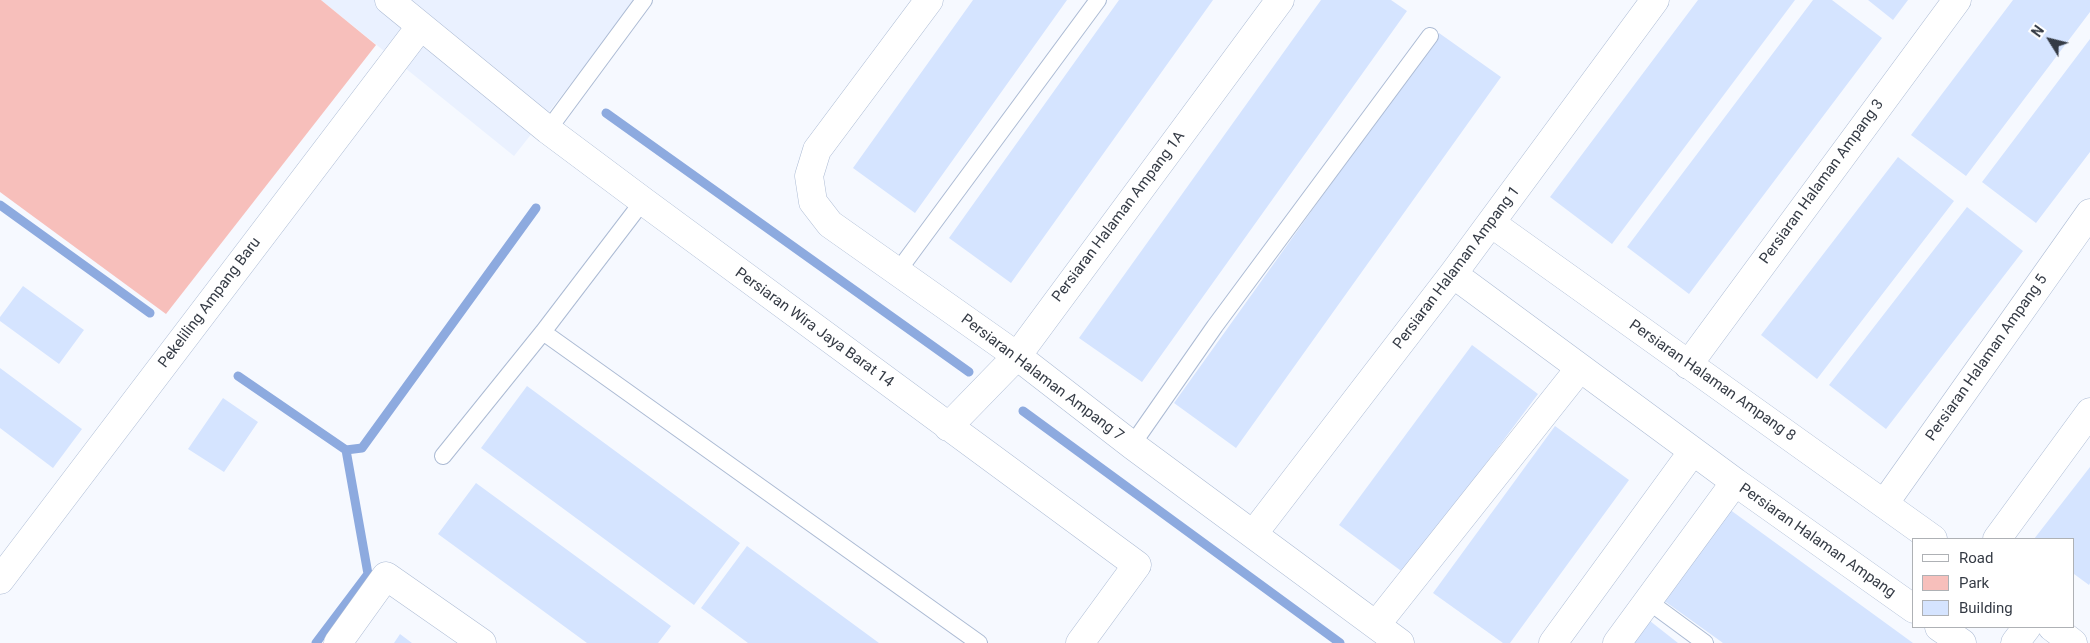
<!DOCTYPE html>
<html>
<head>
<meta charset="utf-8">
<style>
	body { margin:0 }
	#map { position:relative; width:2090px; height:643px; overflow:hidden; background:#f6f9ff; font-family:Roboto,sans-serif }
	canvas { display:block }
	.legend { position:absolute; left:1912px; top:538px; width:162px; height:90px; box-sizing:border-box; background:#fff; border:1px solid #aeb1b5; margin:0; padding:6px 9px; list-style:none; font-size:15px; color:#353b45 }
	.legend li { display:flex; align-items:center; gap:10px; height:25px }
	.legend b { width:25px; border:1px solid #aeb1b5 }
	.north { position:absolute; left:2025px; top:15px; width:50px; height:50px; -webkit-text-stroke:4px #fff; paint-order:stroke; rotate:306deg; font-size:14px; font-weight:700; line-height:20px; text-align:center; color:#353b45 }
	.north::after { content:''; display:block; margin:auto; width:18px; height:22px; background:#353b45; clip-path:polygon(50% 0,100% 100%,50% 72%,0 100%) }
</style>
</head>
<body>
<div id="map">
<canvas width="2090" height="643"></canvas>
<ul class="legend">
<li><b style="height:6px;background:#fff"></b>Road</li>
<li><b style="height:14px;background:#f7bfbb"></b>Park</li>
<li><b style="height:14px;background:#d5e4ff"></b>Building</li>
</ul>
<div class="north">N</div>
</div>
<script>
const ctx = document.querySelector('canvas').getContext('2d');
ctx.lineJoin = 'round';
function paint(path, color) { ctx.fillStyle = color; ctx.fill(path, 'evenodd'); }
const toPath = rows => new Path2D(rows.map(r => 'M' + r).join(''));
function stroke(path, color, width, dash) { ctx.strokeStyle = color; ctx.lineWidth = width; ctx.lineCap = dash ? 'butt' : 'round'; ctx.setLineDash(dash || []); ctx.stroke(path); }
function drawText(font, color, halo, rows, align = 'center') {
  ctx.font = font + ' Roboto,sans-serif'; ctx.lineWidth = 5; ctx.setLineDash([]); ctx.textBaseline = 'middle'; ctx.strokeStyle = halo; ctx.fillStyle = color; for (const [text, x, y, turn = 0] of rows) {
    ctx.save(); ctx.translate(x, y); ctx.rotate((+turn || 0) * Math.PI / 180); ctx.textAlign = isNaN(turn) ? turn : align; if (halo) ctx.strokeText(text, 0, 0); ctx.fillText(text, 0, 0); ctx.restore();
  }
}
paint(toPath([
	[321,0,637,0,514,156]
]), '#eaf1ff');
paint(toPath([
	[0,0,321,0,376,45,166,314,0,192]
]), '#f7bfbb');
stroke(toPath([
	[606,113,969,372],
	[0,205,150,313],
	[238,376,346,450,368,574,316,643],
	[1023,411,1340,643],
	[346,450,362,448,536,208]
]), '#8daadf', 9);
paint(toPath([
	[973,0,1067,0,915,213,853,168],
	[1119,0,1213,0,1011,283,949,238],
	[1321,0,1391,0,1407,11,1142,382,1079,338],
	[1698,0,1795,0,1612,244,1550,197],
	[1813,0,1832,0,1882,38,1689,294,1627,247],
	[1868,0,1908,0,1893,20],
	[2013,0,2090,0,2090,12,1966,176,1911,135],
	[1439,33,1501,77,1236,448,1174,403],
	[2090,39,2090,152,2036,223,1982,182],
	[1898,157,1954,201,1817,379,1761,335],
	[1967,207,2023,251,1886,429,1829,385],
	[23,286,84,330,59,364,0,321,0,317],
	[1472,345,1538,394,1404,573,1339,525],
	[0,368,82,429,53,468,0,428],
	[527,386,740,543,694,605,481,448],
	[223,398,258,422,224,472,188,449],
	[1555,426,1629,480,1510,643,1503,643,1433,593],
	[2090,467,2090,583,2089,585,2074,574,2074,539,2034,539],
	[476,483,671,626,658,643,587,643,438,534],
	[1729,509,1913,643,1723,643,1663,600],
	[747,546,879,643,748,643,701,608],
	[1650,621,1678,643,1633,643],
	[400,634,412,643,394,643]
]), '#d5e4ff');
const service = toPath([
	[548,130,644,0],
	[898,271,1098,0],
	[543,332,979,643],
	[1132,445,1215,326,1430,36],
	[443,456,543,332,643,201],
	[1648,601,1705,643]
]);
const minor = toPath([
	[389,0,548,130,643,201,1137,565,1080,643],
	[929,0,817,150,809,176,813,202,830,224,1017,356,1132,445,1400,643],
	[1491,223,1933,539],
	[1453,274,1735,482],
	[1688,365,1957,0],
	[948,427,1017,356,1280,0],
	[1884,504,2090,213],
	[1254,533,1453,274,1655,0],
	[1997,539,2090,412],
	[0,580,420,27],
	[1376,625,1580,368],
	[1939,627,1962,643],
	[2052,627,2073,643],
	[338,643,386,576,482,643],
	[1553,643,1693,451],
	[1617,643,1735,482,1914,609],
	[2015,643,2027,627]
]);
stroke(service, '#acbbd4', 18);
stroke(minor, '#acbbd4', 29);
stroke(service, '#fff', 16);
stroke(minor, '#fff', 28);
drawText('15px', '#353b45', '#fff', [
	["Persiaran Halaman Ampang 3",1822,182,-54],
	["Persiaran Halaman Ampang 1A",1119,217,-53],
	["Persiaran Halaman Ampang 1",1457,268,-53],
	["Pekeliling Ampang Baru",210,303,-53],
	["Persiaran Wira Jaya Barat 14",814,328,36],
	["Persiaran Halaman Ampang 5",1987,358,-55],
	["Persiaran Halaman Ampang 7",1042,378,37],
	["Persiaran Halaman Ampang 8",1712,381,35],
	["Persiaran Halaman Ampang",1817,541,35]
]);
</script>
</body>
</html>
